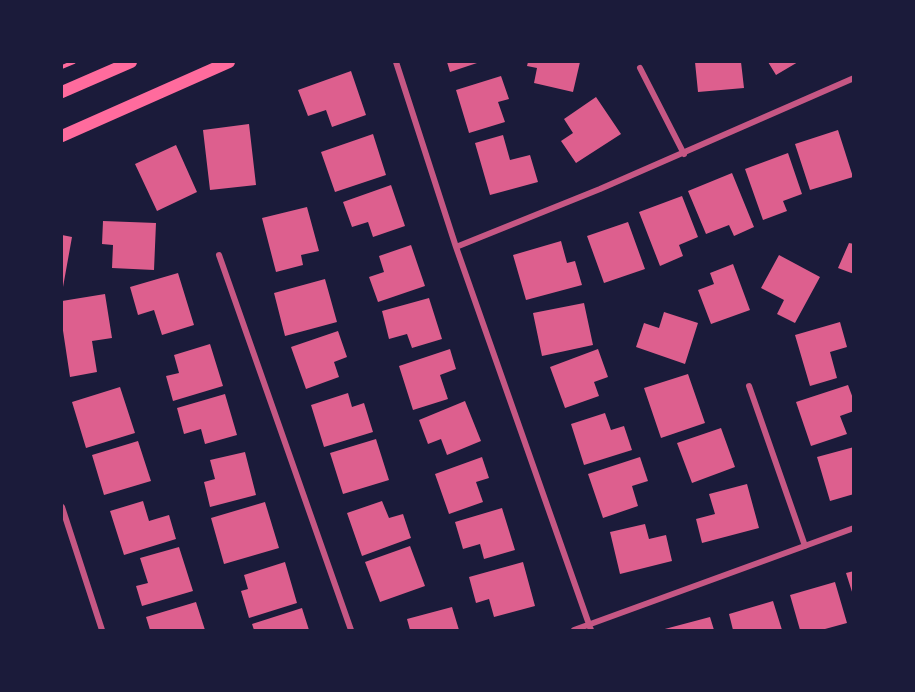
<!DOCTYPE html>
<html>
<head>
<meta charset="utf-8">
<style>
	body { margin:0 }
	#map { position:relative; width:915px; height:692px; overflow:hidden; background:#1b1b3a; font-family:"PT Sans",sans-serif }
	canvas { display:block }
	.frame { position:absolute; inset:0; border:63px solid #1b1b3a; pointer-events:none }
</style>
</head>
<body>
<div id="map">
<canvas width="915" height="692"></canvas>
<div class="frame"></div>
</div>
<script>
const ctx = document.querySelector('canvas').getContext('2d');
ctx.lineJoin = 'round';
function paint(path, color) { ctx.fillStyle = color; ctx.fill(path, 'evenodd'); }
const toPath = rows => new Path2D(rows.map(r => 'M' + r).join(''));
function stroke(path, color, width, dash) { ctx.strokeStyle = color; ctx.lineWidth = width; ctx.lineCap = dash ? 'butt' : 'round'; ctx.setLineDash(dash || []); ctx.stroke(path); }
paint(toPath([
	[447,62,480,62,450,72],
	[528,62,580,62,573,92,534,83,537,68,527,66],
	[695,62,741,62,744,88,698,92],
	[768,62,798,62,776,75],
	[351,71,366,115,332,127,326,110,308,116,298,90],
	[501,76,509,99,498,102,505,122,469,133,456,90],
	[596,97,621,134,576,163,561,141,573,133,564,119],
	[249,124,256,185,210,190,203,130],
	[838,130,853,177,810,190,795,144],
	[373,134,386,175,335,192,321,152],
	[503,135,510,160,530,155,538,182,490,195,475,143],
	[176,145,197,192,157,211,135,164],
	[788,153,802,194,783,201,787,211,763,220,745,169],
	[732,173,754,227,734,236,729,225,706,234,688,191],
	[391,185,405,226,373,237,368,222,352,227,343,202],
	[682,196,698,237,679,245,683,256,660,266,639,212],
	[307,207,319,251,301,255,303,265,276,272,262,218],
	[103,221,156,223,154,270,112,268,113,245,102,244],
	[628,222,645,269,604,283,587,236],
	[62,235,72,237,63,287,62,287],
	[561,241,567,263,575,261,582,285,526,300,513,255],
	[849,243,854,244,854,274,838,268],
	[411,245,425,286,378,302,369,277,384,272,379,256],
	[779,255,820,277,795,323,777,314,784,300,761,288],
	[733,264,750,310,711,324,698,290,714,284,710,273],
	[178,273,194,325,162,335,154,310,138,315,130,287],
	[325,279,337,322,285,336,274,293],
	[105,294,112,338,92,341,97,372,70,377,62,324,62,301],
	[429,298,442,339,412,348,407,334,389,339,382,311],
	[584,303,593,345,542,356,533,313],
	[664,312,698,323,685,364,636,347,644,323,659,328],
	[840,322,847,347,830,352,837,378,810,386,795,335],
	[338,331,347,357,334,362,339,377,306,389,291,347],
	[210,344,223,386,173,401,166,376,179,373,174,355],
	[450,349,456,369,440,375,448,399,413,410,399,366],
	[598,349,608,377,594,382,599,396,565,408,550,367],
	[688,374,705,423,661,438,644,388],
	[848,385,854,401,854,411,840,416,847,434,811,446,796,402],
	[120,387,135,433,86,448,72,402],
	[348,393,352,407,364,403,373,432,324,447,311,405],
	[225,394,237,435,205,444,201,429,184,434,177,408],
	[465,401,481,441,447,455,441,439,428,444,419,420],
	[605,413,611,430,624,426,632,450,584,465,571,424],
	[721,428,735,467,692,483,677,443],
	[376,439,389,480,343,494,330,453],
	[138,441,151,481,104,495,92,455],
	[854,447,854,494,830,501,817,457],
	[245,452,256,495,210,507,204,482,215,479,210,460],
	[482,457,489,478,476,482,483,502,449,514,435,474],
	[640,457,648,481,632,486,638,506,603,518,588,474],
	[747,484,759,528,702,543,696,519,715,514,709,494],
	[143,501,149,521,169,515,176,539,124,555,110,511],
	[382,501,389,518,403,514,411,538,362,556,347,513],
	[265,502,279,548,224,564,211,518],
	[502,508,515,550,484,559,480,544,463,549,455,522],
	[645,524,649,539,666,535,672,561,620,574,610,532],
	[410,546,425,586,380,602,365,562],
	[179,547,193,591,142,606,136,586,148,583,140,558],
	[285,562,297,603,249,618,241,591,248,589,244,575],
	[523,562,535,606,494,617,489,599,476,603,469,577],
	[854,571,854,595,853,595,846,573],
	[835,582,847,623,825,629,825,630,800,630,790,595],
	[773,601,782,630,733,630,729,614],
	[196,602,205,630,150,630,146,617],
	[452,607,459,630,410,630,407,619],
	[302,608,309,630,254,630,252,624],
	[710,617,714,630,661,630]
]), '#dd5f8e');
stroke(toPath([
	[62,67,74,62]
]), '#ff6b9d', 4);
stroke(toPath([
	[396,62,456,247,591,630],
	[640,68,684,154],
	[456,247,600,189,854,78],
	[219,255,351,630],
	[749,386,805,546],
	[62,507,102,630],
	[574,630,854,528]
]), '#c65784', 6);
stroke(toPath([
	[62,92,131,62],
	[62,136,229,62]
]), '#ff6b9d', 12);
</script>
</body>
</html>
